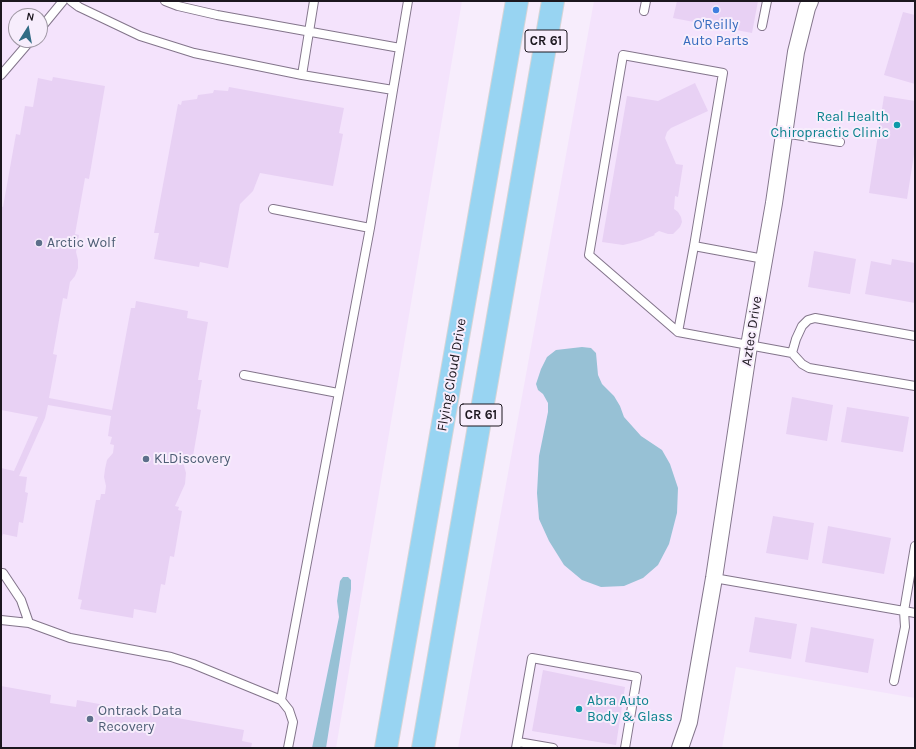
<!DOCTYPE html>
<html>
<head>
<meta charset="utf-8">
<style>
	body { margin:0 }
	#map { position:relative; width:916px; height:749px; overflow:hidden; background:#f7edfc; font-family:Karla,sans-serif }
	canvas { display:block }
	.frame { position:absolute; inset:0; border:2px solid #1c171f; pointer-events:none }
	.north { position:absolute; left:8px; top:8px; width:40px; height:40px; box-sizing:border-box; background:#f7edfc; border:1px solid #9f97a4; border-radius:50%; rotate:11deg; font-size:11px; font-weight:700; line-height:16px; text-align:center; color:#1c171f }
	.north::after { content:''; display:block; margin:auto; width:14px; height:18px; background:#326c85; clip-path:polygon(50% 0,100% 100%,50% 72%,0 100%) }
</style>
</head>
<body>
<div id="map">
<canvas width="916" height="749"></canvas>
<div class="frame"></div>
<div class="north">N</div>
</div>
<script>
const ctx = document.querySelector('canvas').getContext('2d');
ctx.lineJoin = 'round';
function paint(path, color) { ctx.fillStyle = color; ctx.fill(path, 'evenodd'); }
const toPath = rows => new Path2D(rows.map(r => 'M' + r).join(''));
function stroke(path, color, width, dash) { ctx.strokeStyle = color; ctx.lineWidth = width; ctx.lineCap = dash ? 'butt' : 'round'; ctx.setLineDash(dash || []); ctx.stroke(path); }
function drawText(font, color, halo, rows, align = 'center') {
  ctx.font = font + ' Karla,sans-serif'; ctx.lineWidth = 4; ctx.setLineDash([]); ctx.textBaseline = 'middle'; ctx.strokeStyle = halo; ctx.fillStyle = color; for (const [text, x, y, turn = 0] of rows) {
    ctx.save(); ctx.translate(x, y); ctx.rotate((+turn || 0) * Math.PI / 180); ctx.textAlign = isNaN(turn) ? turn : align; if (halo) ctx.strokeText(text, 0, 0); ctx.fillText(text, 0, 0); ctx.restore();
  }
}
paint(toPath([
	[3,1,462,1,336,748,1,748,1,4],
	[16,16,40,16,40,40,16,40],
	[594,1,915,1,915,698,736,667,722,748,458,748]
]), '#f4e3fc');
paint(toPath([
	[582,347,591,348,596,353,598,375,602,384,614,396,620,406,624,417,641,436,662,450,670,464,678,488,677,513,669,544,658,565,643,578,624,586,601,587,582,580,564,565,549,541,539,519,537,493,539,456,548,412,548,403,543,394,538,390,536,384,541,369,547,357,556,350],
	[343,577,348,577,351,580,351,589,326,748,312,748,339,617,337,601,340,581]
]), '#97c1d5');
paint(toPath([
	[677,1,758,1,752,33,673,18],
	[903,12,915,15,915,84,884,75],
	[53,77,105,86,89,179,85,178,75,234,79,235,76,252,78,260,78,268,75,276,70,282,67,299,63,298,53,354,57,355,49,398,112,410,131,308,135,308,136,301,188,311,187,318,208,322,198,380,202,380,197,409,201,410,193,456,188,455,188,458,184,458,183,462,186,473,185,484,175,506,179,507,178,510,182,511,174,557,170,556,165,585,161,584,156,613,134,609,133,618,80,609,82,600,78,599,96,500,100,500,101,494,105,494,106,486,104,477,105,469,107,460,113,453,114,445,110,444,112,437,108,436,111,416,48,405,45,418,19,476,27,477,25,492,28,493,23,523,19,522,17,537,3,534,1,539,1,468,14,471,38,417,1,410,1,206,3,207,16,134,20,135,25,106,33,107,38,78,52,81],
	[695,83,708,111,671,128,667,132,665,138,676,164,683,165,678,197,675,196,674,209,678,212,681,217,682,222,680,227,673,234,668,234,659,231,654,234,655,235,640,241,623,245,602,242,627,96,658,101],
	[229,87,344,108,339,133,343,134,333,186,260,173,253,191,240,204,228,268,200,262,199,267,154,259,159,233,154,233,178,104,181,105,182,101,197,99,198,95,213,93,214,90,228,91],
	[884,96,915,101,915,148,907,199,869,193],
	[814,251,856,259,850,294,808,287],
	[892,259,915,263,915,303,865,294,871,261,891,265],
	[792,397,833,405,827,441,786,434],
	[847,407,909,417,903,452,841,442],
	[773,516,814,523,808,560,766,553],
	[828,526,891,538,884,574,822,563],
	[755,617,797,624,791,659,749,652],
	[811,627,874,639,868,673,805,662],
	[543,670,625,687,616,745,532,731],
	[1,686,51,695,50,703,76,707,77,700,244,730,242,741,252,743,251,748,1,748]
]), '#e8d1f4');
const lane = toPath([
	[71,1,79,7,140,36,194,53,302,75,393,90,370,228,281,700,289,710,293,722,288,748],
	[165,1,178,6,217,15,400,48],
	[644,11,646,1],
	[762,26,767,1],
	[40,29,63,1],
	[1,75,31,40],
	[302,75,314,1],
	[393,90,408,1],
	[784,133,840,142],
	[273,209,370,228],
	[764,259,694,246,678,332,792,353,802,364,809,368,915,386],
	[678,332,589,255,623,55,723,73,694,246],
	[792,353,796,339,802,326,808,320,815,318,915,336],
	[244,375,338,393],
	[1,573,3,573,21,600,29,623],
	[714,578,904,611,915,546],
	[1,620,29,623,70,638,171,657,193,664,281,700],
	[894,681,905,627,904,611,915,613],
	[518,742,553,748],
	[516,748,532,658,637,677,625,748]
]);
const street = toPath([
	[680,748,689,722,714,578,749,346,774,203,796,52,807,8,810,1]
]);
const primary = toPath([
	[386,748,517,1],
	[423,748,553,1]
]);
stroke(lane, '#83758b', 10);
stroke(street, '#83758b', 18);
stroke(primary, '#d6d5d7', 24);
stroke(lane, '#fff', 8);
stroke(street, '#fff', 16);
stroke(primary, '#98d4f2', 22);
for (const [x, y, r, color] of [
	[716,10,4,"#3f7fe0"],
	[897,125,4,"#0f9aa8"],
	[39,243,4,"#5c6f8a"],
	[146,459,4,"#5c6f8a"],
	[579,709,4,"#0f9aa8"],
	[90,719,4,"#5c6f8a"]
]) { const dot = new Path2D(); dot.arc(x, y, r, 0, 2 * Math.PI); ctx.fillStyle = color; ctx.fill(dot); stroke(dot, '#f7edfc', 1.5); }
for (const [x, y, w] of [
	[546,41,42],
	[481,415,42]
]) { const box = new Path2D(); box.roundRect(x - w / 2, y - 11, w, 22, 3); ctx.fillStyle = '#f7edfc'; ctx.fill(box); stroke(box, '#1c171f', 1); }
drawText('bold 13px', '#1c171f', null, [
	["CR 61",546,41],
	["CR 61",481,415]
]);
drawText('14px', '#366cbe', '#f7edfc', [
	["O'Reilly",716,25],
	["Auto Parts",716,41]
]);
drawText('14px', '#0d838f', '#f7edfc', [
	["Real Health",889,117],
	["Chiropractic Clinic",889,133],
	["Abra Auto",587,701,"left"],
	["Body & Glass",587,717,"left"]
], 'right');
drawText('14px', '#4e5e75', '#f7edfc', [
	["Arctic Wolf",47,243],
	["KLDiscovery",154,459],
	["Ontrack Data",98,711],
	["Recovery",98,727]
], 'left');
drawText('14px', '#1c171f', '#f7edfc', [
	["Aztec Drive",752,331,-81],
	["Flying Cloud Drive",452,375,-80]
]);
</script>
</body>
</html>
